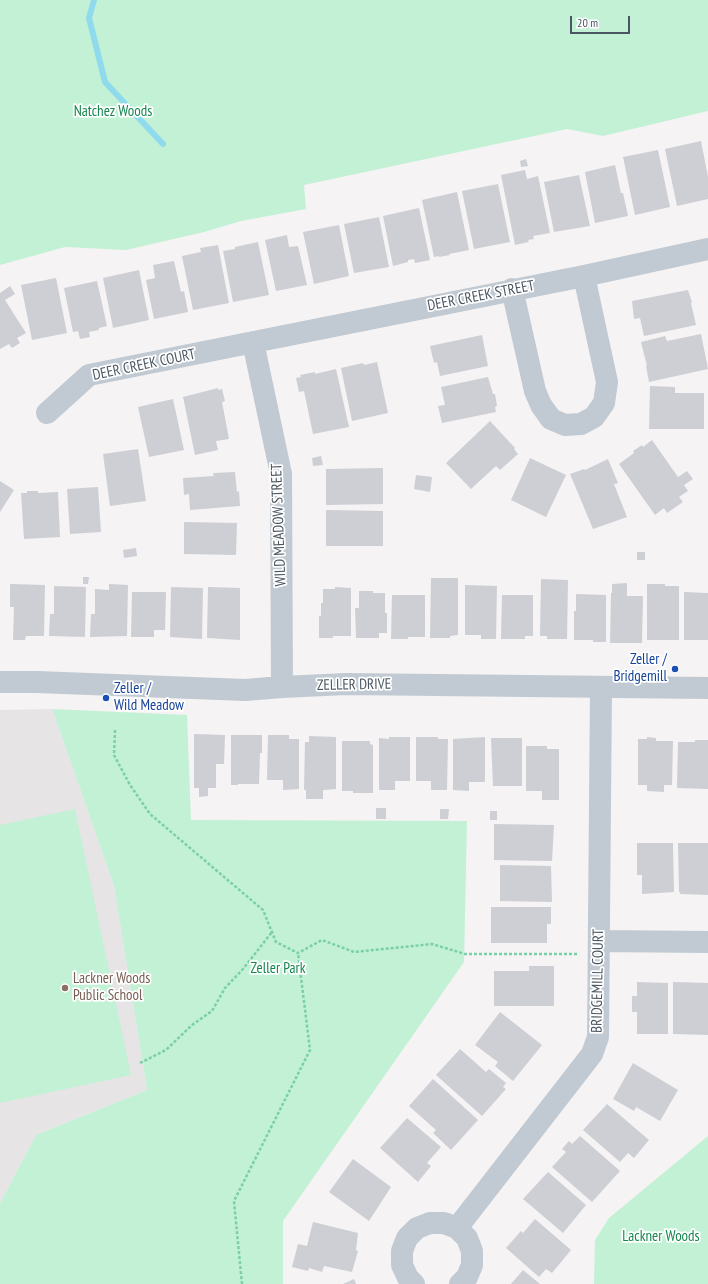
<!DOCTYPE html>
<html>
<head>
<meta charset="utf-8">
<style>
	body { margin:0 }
	#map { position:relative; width:708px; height:1284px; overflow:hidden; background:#f5f3f3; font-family:"PT Sans Narrow",sans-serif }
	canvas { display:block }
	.scale { position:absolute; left:570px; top:16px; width:60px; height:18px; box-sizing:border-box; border:2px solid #4a5661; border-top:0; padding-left:5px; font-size:12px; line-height:14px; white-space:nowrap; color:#4a5661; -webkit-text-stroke:3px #fff; paint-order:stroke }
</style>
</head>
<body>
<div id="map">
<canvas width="708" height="1284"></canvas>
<div class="scale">20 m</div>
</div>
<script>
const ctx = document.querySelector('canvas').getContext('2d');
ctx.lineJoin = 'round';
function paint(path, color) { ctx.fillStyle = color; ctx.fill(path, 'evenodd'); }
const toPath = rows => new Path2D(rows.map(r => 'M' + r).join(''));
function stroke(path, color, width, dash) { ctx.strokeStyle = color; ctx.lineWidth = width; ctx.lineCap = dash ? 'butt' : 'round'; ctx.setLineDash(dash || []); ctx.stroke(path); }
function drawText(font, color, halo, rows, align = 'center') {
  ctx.font = font + ' "PT Sans Narrow",sans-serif'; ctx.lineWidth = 3.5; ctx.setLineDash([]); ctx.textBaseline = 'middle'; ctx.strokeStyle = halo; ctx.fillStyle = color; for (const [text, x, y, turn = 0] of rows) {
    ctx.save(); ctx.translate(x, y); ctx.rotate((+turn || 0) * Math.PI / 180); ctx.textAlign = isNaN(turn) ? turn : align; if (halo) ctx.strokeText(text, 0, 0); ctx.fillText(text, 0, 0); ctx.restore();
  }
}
paint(toPath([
	[52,709,114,886,147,1090,36,1135,0,1203,0,710]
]), '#e6e4e5');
paint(toPath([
	[0,0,708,0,708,111,603,136,567,129,304,185,306,209,241,221,204,232,126,250,65,247,0,265],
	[52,709,187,715,191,820,467,821,464,962,283,1221,283,1284,0,1284,0,1203,36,1135,147,1090,114,886],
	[75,809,131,1075,0,1103,0,825],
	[708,1136,708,1284,594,1284,595,1240,609,1218]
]), '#c3f1d5');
stroke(toPath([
	[94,0,89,18,105,82,163,144]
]), '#90daee', 6);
paint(toPath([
	[701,141,708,177,708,199,677,206,665,149],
	[658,150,670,207,635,215,623,157],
	[526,159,528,166,521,167,520,161],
	[615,165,621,193,623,193,628,216,595,223,585,172],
	[525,170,527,179,538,176,550,233,533,236,534,239,528,240,529,242,515,245,501,175],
	[579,175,590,226,554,232,544,182],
	[498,184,510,242,474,249,462,191],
	[457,192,469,250,449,254,450,255,439,257,439,256,434,257,422,200],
	[419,208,430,260,415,263,414,259,408,260,408,262,393,266,383,216],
	[379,217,389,267,354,273,344,224],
	[339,225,349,276,314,284,303,232],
	[287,235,289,247,298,246,307,285,276,291,265,240],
	[258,242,269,295,233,302,223,251,235,249,235,247],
	[218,245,229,303,193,310,182,256,201,252,200,248],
	[174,261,181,292,184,291,188,312,154,319,146,280,155,278,153,265],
	[139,270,149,320,113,328,103,278],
	[56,278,67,333,32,340,21,285],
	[97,281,107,326,99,328,99,330,89,332,90,337,80,339,78,331,73,332,64,288],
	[10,286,15,294,5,300,26,333,17,338,20,343,12,348,9,344,0,349,0,293],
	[688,290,692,302,691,303,696,325,644,336,640,318,634,319,632,301],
	[701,334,708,369,649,382,646,366,647,366,641,342,665,336,667,341],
	[482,335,488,366,440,376,437,362,434,363,430,346],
	[377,362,388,413,352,421,341,368,363,363,364,365],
	[336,369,349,427,313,434,304,391,299,392,296,378,301,377,300,375,315,372,315,374],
	[488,377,493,394,495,394,497,406,495,407,496,412,442,423,438,406,445,405,441,387],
	[650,386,675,387,675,393,704,393,704,429,649,429],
	[218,388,218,390,222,389,225,401,222,402,229,439,216,441,218,450,195,455,183,397],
	[173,399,184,450,149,457,138,407],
	[490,421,515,448,514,449,518,454,500,470,496,466,471,489,446,463],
	[652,440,678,477,687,471,693,479,684,485,688,491,679,497,683,502,667,513,664,508,655,515,619,464,634,453,633,451,642,445,643,447],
	[138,449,146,501,110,506,103,454],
	[321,456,323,465,313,466,312,458],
	[530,458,566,475,546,517,511,500],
	[608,459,618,483,614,484,627,517,593,529,570,474,584,469,585,470],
	[383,468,383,504,326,505,326,469],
	[235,472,237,492,239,491,240,506,190,510,189,494,184,495,183,478,214,476,213,473],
	[416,475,432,477,430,492,414,489],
	[0,481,14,490,0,512],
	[98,487,101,532,70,534,67,489],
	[27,491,38,491,38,493,58,492,60,537,24,539,21,493,27,493],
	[326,510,383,511,383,546,326,546],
	[184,522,237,523,236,555,184,554],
	[136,548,137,556,124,558,123,550],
	[637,552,645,552,645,560,637,560],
	[83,577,89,577,88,584,83,584],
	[431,578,458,578,458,635,450,636,450,638,430,638],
	[541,579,568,580,567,639,547,639,547,636,540,636],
	[627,583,627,596,643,596,642,643,610,643,611,593,612,593,612,584],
	[10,584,45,585,44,636,26,636,25,640,13,640,14,607,10,607],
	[109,584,128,585,127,636,90,637,91,614,95,614,95,589,109,590],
	[647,584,665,584,665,586,679,586,679,640,647,640],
	[465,585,497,586,496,639,481,639,481,635,465,635],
	[54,586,86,587,85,637,49,636,50,614,54,614],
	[171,587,203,588,202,639,170,637],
	[208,587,240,588,240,640,207,638],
	[335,587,351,588,351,636,333,636,333,638,319,638,319,616,321,616,321,603,323,603,323,589,335,589],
	[359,591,373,591,373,593,385,593,385,613,387,613,387,633,379,633,379,638,356,638,355,608,359,608],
	[132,592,166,592,165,630,154,630,154,637,131,637],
	[684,592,708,593,708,640,684,640],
	[576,594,606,595,606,642,593,642,593,640,574,640,574,611,576,611],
	[392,595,425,595,425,637,408,637,408,639,391,639],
	[502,595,533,595,533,636,525,636,525,639,501,639],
	[194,734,225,735,224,764,216,764,216,788,208,788,208,796,199,797,199,788,194,788],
	[231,735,262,735,262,753,260,753,259,784,238,784,238,785,231,785],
	[268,735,289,735,289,739,299,739,299,789,283,790,283,780,267,780],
	[309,736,336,737,336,789,323,790,323,799,306,799,306,790,304,790,305,742,309,742],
	[389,737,410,737,410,781,395,781,395,790,379,790,379,738,389,739],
	[416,737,438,737,438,739,448,739,447,790,431,790,431,781,416,781],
	[485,737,485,782,469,782,469,791,453,790,453,739],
	[647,737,656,738,656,741,673,741,672,785,664,785,664,792,647,791,647,785,638,785,638,739,647,739],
	[491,738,522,738,522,786,493,786],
	[695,740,708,740,708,789,677,788,678,742,695,742],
	[342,741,370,741,370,744,373,745,373,793,353,793,353,791,342,791],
	[526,746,547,746,547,749,559,749,559,800,542,800,542,791,526,791],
	[376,808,386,808,386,819,376,819],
	[440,809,449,809,448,819,440,819],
	[490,811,497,811,497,820,490,820],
	[494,824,554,825,552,861,494,860],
	[637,843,673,843,674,892,642,894,642,875,637,875],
	[678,843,708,843,708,895,680,894,680,892,679,892],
	[500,865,551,866,552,902,500,901],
	[491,907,551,907,551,924,547,924,547,943,491,943],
	[529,966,554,966,554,1006,494,1006,494,971,529,971],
	[637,982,668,983,668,1034,637,1034,637,1012,632,1012,632,996,637,996],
	[673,982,708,983,708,1035,673,1034],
	[500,1012,542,1045,513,1081,495,1066,498,1062,475,1045],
	[460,1049,486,1072,489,1069,506,1083,503,1087,506,1089,482,1116,436,1075],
	[633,1063,678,1090,660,1121,636,1107,634,1111,613,1099],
	[433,1079,478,1120,451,1150,433,1133,436,1130,409,1106],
	[607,1104,649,1140,634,1158,628,1153,620,1162,583,1130],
	[407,1118,441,1147,427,1163,431,1166,418,1182,380,1148],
	[580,1136,620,1171,592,1202,552,1167,566,1152,562,1149,569,1141,572,1144],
	[353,1159,391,1187,369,1221,329,1192],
	[548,1172,586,1205,563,1233,523,1199],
	[535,1219,571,1250,552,1273,546,1269,539,1277,506,1248,521,1231,523,1233],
	[313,1222,358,1233,356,1250,358,1251,352,1272,324,1266,322,1272,309,1268,308,1271,292,1267,298,1244,307,1246],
	[523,1270,540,1284,511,1284],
	[354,1279,356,1284,343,1284]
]), '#cdcfd5');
stroke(toPath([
	[115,730,114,755,130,785,150,814,263,910,276,942,298,953,322,940,354,952,432,944,465,954,578,954],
	[140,1063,166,1050,192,1025,212,1011,225,988,243,969,272,932],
	[242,1284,234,1201,310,1050,298,953]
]), '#7ad0a6', 2.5, [3, 2]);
stroke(toPath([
	[512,289,535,391,541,405,551,419,565,425,581,424,594,417,604,403,607,382,584,276],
	[253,342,281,474,282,687],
	[47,413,89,375,584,276,708,249],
	[0,682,37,682,245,690,282,687,346,684,708,688],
	[599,941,708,942],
	[457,1228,592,1054,598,1037,601,687],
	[414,1284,408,1278,402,1265,402,1251,407,1238,417,1228,430,1223,444,1223,457,1228,467,1238,472,1251,472,1265,467,1277,460,1284]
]), '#c1cad2', 22);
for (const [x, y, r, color] of [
	[675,669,4,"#1a4fb4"],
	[106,698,4,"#1a4fb4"],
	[65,988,4,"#8d6e63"]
]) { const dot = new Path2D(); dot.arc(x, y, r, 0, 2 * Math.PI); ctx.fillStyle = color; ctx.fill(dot); stroke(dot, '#fff', 1.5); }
drawText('15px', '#17864f', '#fff', [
	["Natchez Woods",113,112],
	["Zeller Park",278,969],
	["Lackner Woods",661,1237]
]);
drawText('15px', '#4a5661', '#fff', [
	["DEER CREEK STREET",481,296,-11],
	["DEER CREEK COURT",144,365,-12],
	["WILD MEADOW STREET",279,525,-92],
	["ZELLER DRIVE",354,685,-1],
	["BRIDGEMILL COURT",598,981,-89]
]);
drawText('15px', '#164399', '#fff', [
	["Zeller /",667,660],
	["Bridgemill",667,677],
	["Zeller /",114,689,"left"],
	["Wild Meadow",114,706,"left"]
], 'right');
drawText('15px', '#785e54', '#fff', [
	["Lackner Woods",73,979],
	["Public School",73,996]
], 'left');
</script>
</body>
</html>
